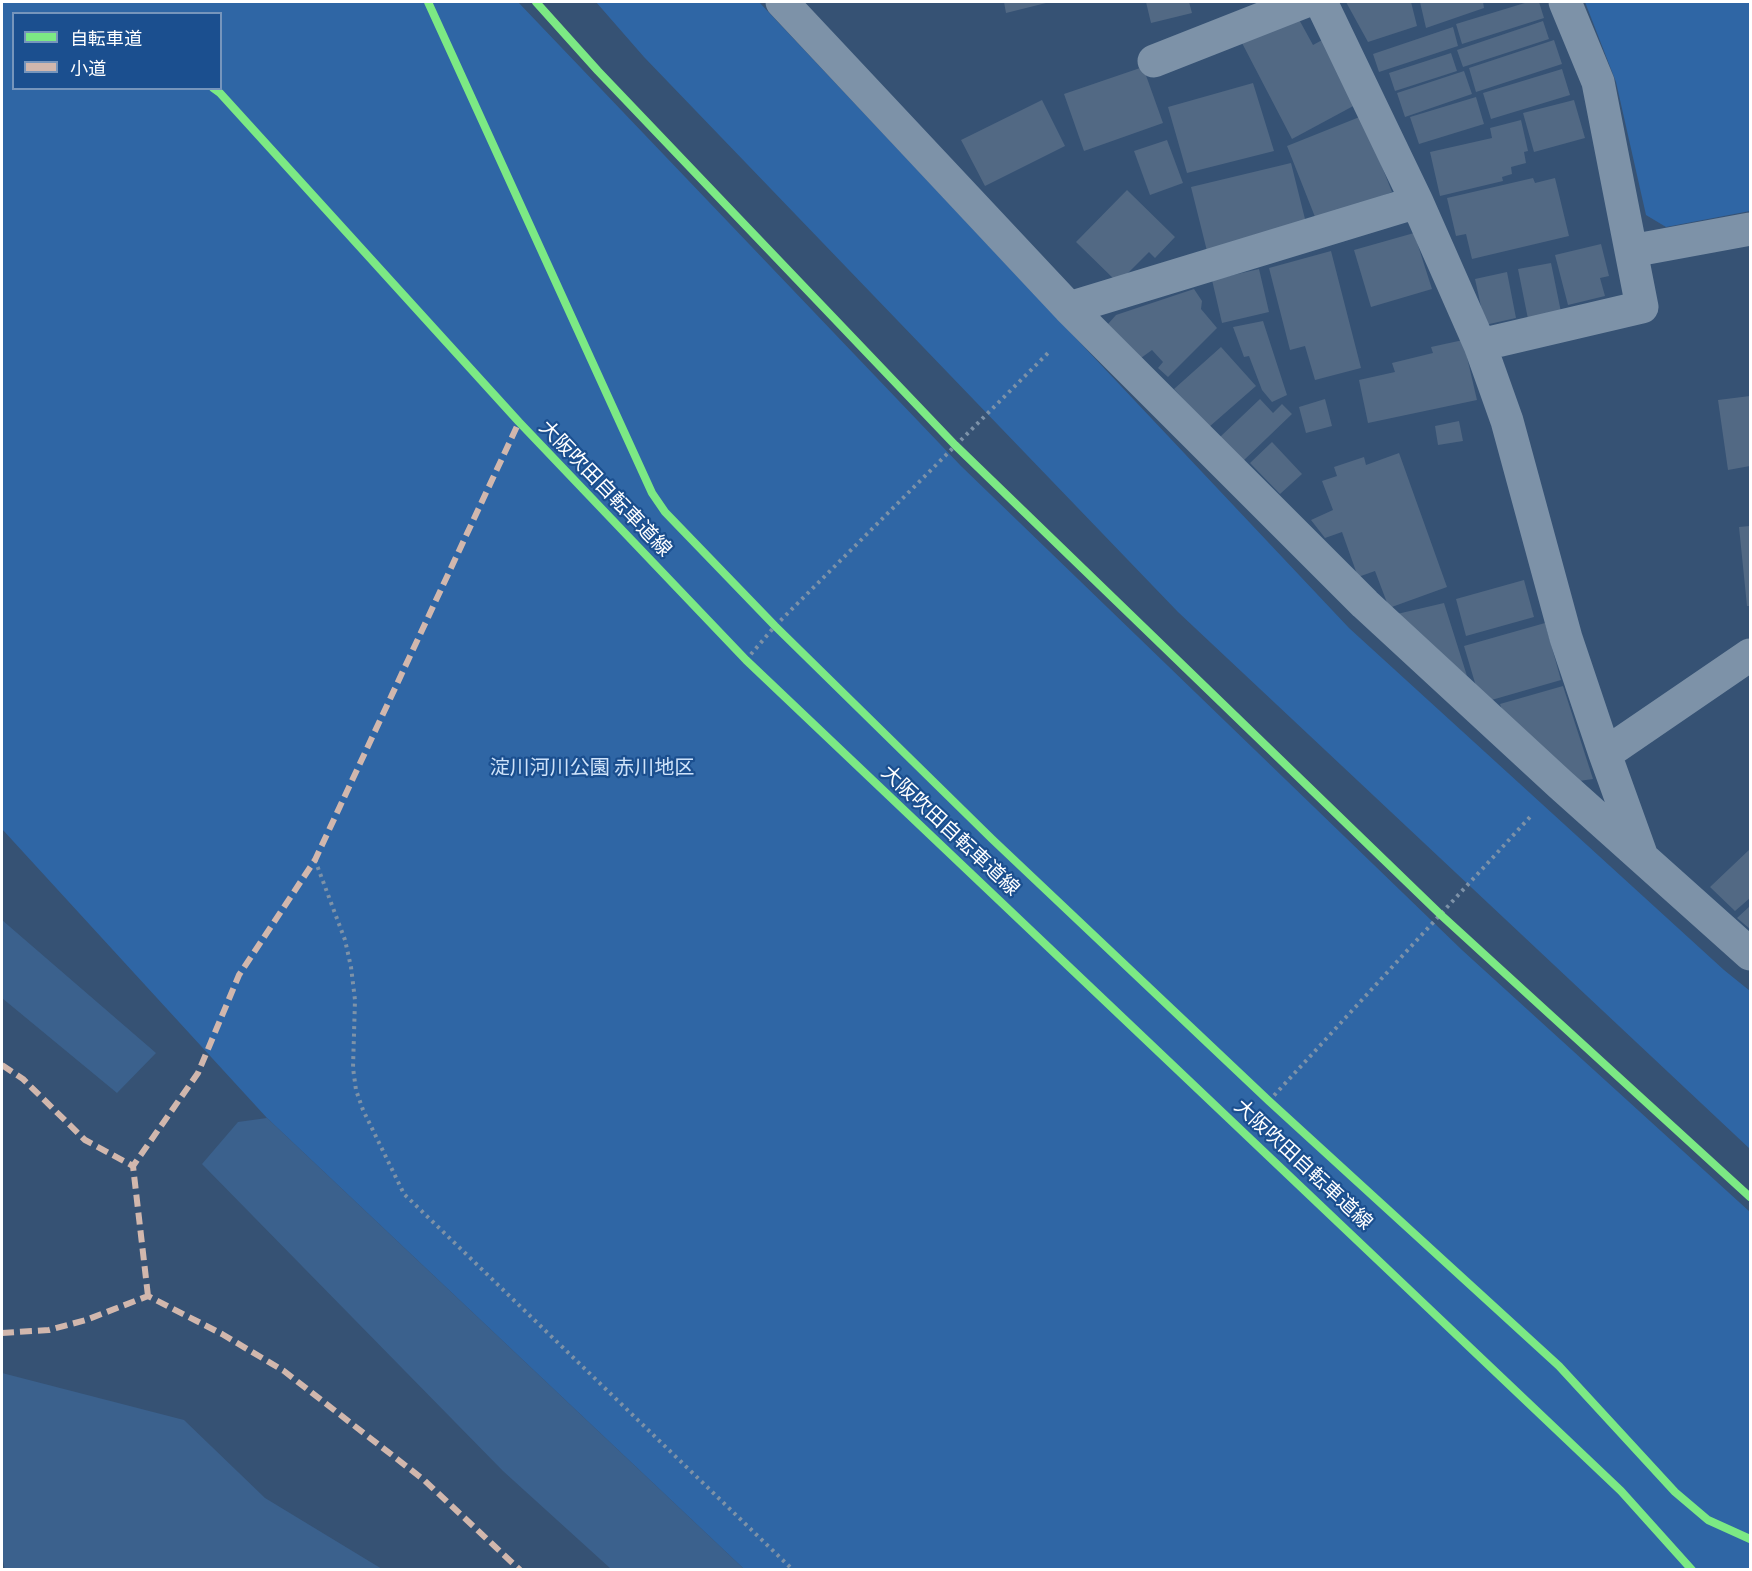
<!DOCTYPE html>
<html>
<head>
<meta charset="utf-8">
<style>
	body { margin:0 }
	#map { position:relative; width:1752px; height:1571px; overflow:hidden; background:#365274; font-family:"IBM Plex Sans","Noto Sans JP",sans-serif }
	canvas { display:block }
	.frame { position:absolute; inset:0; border:3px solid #fff; pointer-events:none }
	.legend { position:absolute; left:12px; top:12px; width:210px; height:78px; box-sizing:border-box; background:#1b4f8f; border:2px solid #7695bc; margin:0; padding:8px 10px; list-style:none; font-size:18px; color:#fff }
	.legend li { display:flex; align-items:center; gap:12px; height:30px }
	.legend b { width:30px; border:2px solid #7695bc }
</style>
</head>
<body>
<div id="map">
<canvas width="1752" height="1571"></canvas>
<div class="frame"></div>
<ul class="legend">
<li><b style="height:8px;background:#7ce984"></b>自転車道</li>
<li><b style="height:8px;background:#d1b7ad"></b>小道</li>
</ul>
</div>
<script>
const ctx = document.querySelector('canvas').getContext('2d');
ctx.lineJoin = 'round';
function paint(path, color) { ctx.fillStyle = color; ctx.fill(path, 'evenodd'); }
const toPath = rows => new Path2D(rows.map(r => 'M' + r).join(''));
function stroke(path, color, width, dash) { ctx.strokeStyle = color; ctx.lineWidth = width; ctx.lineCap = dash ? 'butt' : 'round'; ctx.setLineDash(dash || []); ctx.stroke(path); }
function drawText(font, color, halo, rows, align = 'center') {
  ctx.font = font + ' "IBM Plex Sans","Noto Sans JP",sans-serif'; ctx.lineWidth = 4.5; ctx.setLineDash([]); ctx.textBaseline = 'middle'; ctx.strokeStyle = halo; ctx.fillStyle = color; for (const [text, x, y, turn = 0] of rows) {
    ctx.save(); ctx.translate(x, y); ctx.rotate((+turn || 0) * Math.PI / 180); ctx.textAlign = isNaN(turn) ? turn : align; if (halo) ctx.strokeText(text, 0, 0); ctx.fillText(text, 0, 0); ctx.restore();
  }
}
paint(toPath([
	[2,2,518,2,961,466,1462,950,1750,1212,1750,1569,744,1569,267,1118,2,829],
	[14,14,220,14,220,88,14,88],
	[596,2,759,2,1349,628,1724,970,1750,991,1750,1149,1178,612,644,57],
	[1585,2,1750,2,1750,211,1666,227,1646,215,1616,82]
]), '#2f66a5');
paint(toPath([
	[2,920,156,1053,117,1093,2,998],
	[267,1118,744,1569,611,1569,503,1471,202,1164,238,1122],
	[2,1373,184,1420,265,1498,382,1569,5,1569,2,1557]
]), '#3b618d');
paint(toPath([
	[1004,2,1050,2,1006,13],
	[1146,2,1189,2,1192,13,1151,23],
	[1346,2,1411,2,1417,26,1368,42],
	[1420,2,1483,2,1484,8,1426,28],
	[1528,2,1539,2,1544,18,1462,44,1456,24],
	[1296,14,1313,45,1324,39,1357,104,1292,139,1242,43],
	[1543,21,1549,39,1463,67,1457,50],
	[1453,27,1458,46,1379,72,1373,54],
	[1554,40,1562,64,1476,92,1469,68],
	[1451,53,1457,71,1395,91,1389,73],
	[1143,67,1163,123,1084,151,1064,94],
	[1562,69,1570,95,1491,119,1483,93],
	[1464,71,1472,94,1405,117,1397,93],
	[1253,83,1274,151,1187,173,1168,107],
	[1476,97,1484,124,1419,144,1410,117],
	[1042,100,1065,146,985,186,961,140],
	[1574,100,1585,138,1534,152,1523,113],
	[1362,116,1392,192,1317,222,1287,146],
	[1521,120,1528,151,1524,152,1526,163,1511,167,1512,174,1502,177,1503,181,1440,196,1430,152,1492,138,1490,128],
	[1167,140,1183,183,1150,195,1134,151],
	[1291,163,1307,227,1207,251,1191,187],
	[1533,178,1535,183,1555,178,1569,236,1472,259,1466,234,1456,236,1447,198],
	[1127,190,1175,237,1155,258,1149,252,1118,283,1076,242],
	[1414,233,1432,289,1371,307,1354,250],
	[1601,244,1609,276,1600,278,1605,296,1568,305,1555,255],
	[1331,251,1361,368,1315,380,1305,346,1290,350,1269,268],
	[1551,263,1561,312,1528,319,1518,269],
	[1259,269,1269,312,1222,323,1212,280],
	[1507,272,1516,318,1485,325,1475,279],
	[1194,289,1202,301,1201,309,1217,328,1168,377,1158,368,1163,362,1152,350,1141,358,1108,324,1116,315],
	[1263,321,1287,395,1272,402,1262,390,1249,356,1244,357,1233,327],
	[1463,340,1477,400,1368,423,1359,380,1395,372,1392,363,1433,353,1431,347],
	[1221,347,1256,386,1209,427,1174,389],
	[1750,396,1750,466,1728,470,1718,400],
	[1260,399,1273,413,1282,404,1292,414,1243,461,1220,437],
	[1325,399,1332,426,1306,433,1299,407],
	[1459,421,1463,441,1438,445,1435,426],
	[1272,442,1302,474,1280,494,1250,463],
	[1399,453,1447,587,1389,608,1375,571,1358,577,1342,532,1325,538,1311,520,1333,510,1322,481,1337,476,1334,467,1364,457,1366,465],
	[1750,526,1750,606,1747,606,1739,527],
	[1524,580,1534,617,1466,636,1456,599],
	[1444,603,1467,676,1397,614],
	[1545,623,1561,680,1488,701,1478,693,1464,646],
	[1563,686,1593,779,1579,781,1506,721,1500,704],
	[1750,849,1750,898,1735,911,1710,887],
	[1750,906,1750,929,1737,918]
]), '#526984');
stroke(toPath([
	[746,660,775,626,1050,351],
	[315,860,345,940,351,967,355,1000,353,1068,356,1090,363,1110,404,1194,793,1570],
	[1269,1101,1530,817]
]), '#7d92a8', 4, [3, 4.5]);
stroke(toPath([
	[782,2,1069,308,1365,604,1560,784,1750,954],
	[1321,2,1417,202,1480,345,1507,421,1566,638,1605,754,1750,655],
	[1154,61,1304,2],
	[1631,251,1750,229],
	[1069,308,1417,202],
	[1480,345,1642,307,1598,82,1565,2],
	[1605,754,1641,854]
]), '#7d92a8', 33);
stroke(toPath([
	[2,1065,23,1079,85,1140,133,1166],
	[148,1296,133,1166,198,1073,239,975,315,860,519,422],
	[2,1333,49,1330,86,1320,148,1296,222,1334,284,1371,424,1480,520,1570]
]), '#d1b7ad', 6, [12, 6]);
stroke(toPath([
	[428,2,652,493,665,512,775,626,992,839,1269,1101,1559,1366,1675,1492,1708,1520,1750,1539],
	[536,2,598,71,955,445,1441,915,1750,1197],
	[213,88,220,93,519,422,746,660,1621,1491,1692,1570]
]), '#7ce984', 8);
drawText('20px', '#fff', '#1b4f8f', [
	["大阪吹田自転車道線",605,489,46],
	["大阪吹田自転車道線",950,831,43],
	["大阪吹田自転車道線",1303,1165,43]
]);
drawText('20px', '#cfe3fa', '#1b4f8f', [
	["淀川河川公園 赤川地区",592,768]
]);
</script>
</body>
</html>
